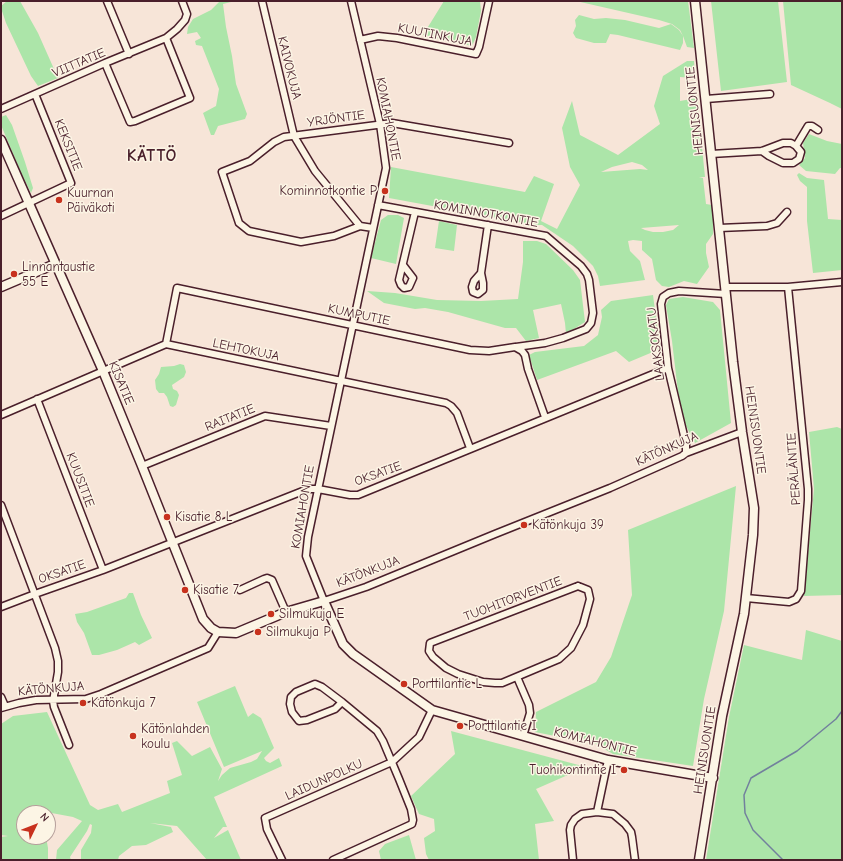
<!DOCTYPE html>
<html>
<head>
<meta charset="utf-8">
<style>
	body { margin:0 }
	#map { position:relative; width:843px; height:861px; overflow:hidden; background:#f7e5d8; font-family:"Comic Neue",sans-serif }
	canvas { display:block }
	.frame { position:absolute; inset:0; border:2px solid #4a1f2b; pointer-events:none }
	.north { position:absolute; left:16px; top:805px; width:40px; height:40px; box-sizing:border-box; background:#fcf5e5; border:1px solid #b59f9b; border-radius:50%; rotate:47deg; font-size:11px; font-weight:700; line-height:16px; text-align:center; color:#4a1f2b }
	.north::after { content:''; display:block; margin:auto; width:14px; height:18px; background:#c8321e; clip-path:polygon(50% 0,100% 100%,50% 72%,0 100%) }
</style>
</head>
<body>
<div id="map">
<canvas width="843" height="861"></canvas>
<div class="frame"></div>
<div class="north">N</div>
</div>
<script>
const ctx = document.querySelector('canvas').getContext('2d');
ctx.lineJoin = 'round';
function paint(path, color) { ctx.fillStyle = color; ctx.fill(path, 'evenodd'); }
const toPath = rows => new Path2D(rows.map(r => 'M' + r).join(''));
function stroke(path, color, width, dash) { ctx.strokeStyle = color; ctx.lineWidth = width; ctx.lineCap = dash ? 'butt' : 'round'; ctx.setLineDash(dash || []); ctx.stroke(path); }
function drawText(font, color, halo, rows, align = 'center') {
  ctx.font = font + ' "Comic Neue",sans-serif'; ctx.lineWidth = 3; ctx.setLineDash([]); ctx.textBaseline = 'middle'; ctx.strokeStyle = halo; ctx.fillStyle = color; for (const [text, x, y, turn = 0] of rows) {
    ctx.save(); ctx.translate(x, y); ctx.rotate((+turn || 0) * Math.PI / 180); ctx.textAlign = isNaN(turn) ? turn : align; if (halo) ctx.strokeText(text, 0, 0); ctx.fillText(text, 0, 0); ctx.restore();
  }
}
paint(toPath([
	[7,1,20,1,38,33,58,78,38,86,31,76,6,23,1,8,1,6],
	[220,1,235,1,223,4,226,27,232,56,236,84,247,114,245,119,218,126,214,135,211,135,203,113,216,106,219,89,202,46,196,45,195,41,201,38,197,32,187,34,188,27,193,19,211,10],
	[444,1,480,1,481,11,476,37,472,46,423,35],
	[576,1,688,1,694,48,687,47,683,36,680,30,672,24,659,20],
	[711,1,778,1,787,82,721,91],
	[783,1,842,1,842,109,830,103,791,85],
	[579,15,594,19,606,18,625,20,659,28,671,24,679,30,683,36,683,43,680,50,618,35,610,34,606,43,594,43,576,38,573,33,576,26,575,20],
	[687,61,694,61,695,78,680,77,680,101,697,98,705,177,699,177,703,178,706,204,712,205,713,215,713,234,706,244,706,253,709,267,697,284,684,281,669,287,662,286,656,280,652,259,642,250,642,241,633,240,628,241,630,251,640,261,645,280,600,286,598,276,593,266,573,246,542,225,535,225,389,198,391,167,525,192,534,176,554,184,541,221,557,229,580,185,570,167,562,128,572,101,580,135,618,155,660,124,654,106,663,76],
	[632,162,642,165,648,170,640,169,601,172,612,167],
	[679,225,673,230,663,232,653,232,645,230,641,228],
	[6,115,12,125,25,162,33,188,31,193,22,175,1,125,1,117],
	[809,134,827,141,842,144,842,168,840,168,835,174,806,171,799,165,805,158,803,143],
	[799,173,807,178,824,180,828,219,842,220,842,270,813,273,807,221,807,187,800,181,797,175],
	[388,215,398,215,404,218,396,264,371,258,381,220],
	[439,221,457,225,454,251,435,248],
	[523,241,537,241,546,244,573,270,580,280,585,322,566,334,565,323,561,304,533,310,539,338,526,341,516,328,505,328,448,312,425,308,415,309,384,303,367,291,395,293,437,300,481,301,518,299,523,262],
	[653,295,660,349,629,362,616,351,537,380,529,355,535,352,584,346,598,335,602,317,601,310,611,301],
	[683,297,713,302,720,310,731,423,695,443,685,424,678,392,672,341,666,305,669,299],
	[180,364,184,365,186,372,184,377,172,385,173,389,177,391,179,395,176,405,173,407,170,406,167,397,164,393,159,393,156,389,155,380,159,374,161,367,174,366],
	[837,427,842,429,842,595,804,596,814,489,809,432],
	[736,486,724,611,704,699,693,766,613,754,589,740,570,739,535,732,536,712,596,682,611,657,632,595,628,530],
	[129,593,133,593,141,615,152,638,139,645,135,642,117,650,99,655,92,655,84,633,77,622,75,614,87,612,126,598],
	[806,630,842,641,842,860,706,860,729,717,744,645,802,660],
	[235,686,248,717,253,713,261,718,274,748,264,758,266,761,270,763,279,758,282,766,214,797,227,827,223,827,214,838,228,830,241,860,207,860,177,826,150,823,171,827,173,832,146,845,132,846,119,856,118,860,81,860,81,850,91,833,92,825,90,824,87,831,70,857,71,860,56,860,57,850,82,821,73,817,30,809,37,813,24,813,24,837,46,837,48,848,48,860,1,860,1,837,8,836,1,835,1,724,13,716,47,712,90,805,98,810,118,804,122,812,170,793,167,781,182,775,172,743,177,741,192,756,210,747,222,769,218,781,222,775,230,768,251,762,257,759,262,751,224,767,197,702],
	[451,731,586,767,536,789,554,821,535,824,539,860,429,860,426,854,424,838,435,831,434,819,419,814,411,796,455,754],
	[409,835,416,860,381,860,379,851,385,844]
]), '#ace5a9');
stroke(toPath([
	[783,860,753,830,745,813,744,795,751,778,797,751,836,719,842,711]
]), '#72809d', 1.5);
const minor = toPath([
	[107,1,129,54],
	[262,1,294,136,315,171,360,226,373,228],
	[351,1,380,124,386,168,308,537,306,556,324,601,366,587,495,534,610,488,682,456,686,453,742,432],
	[360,40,378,36,397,38,476,54,479,47,489,1],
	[105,63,130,122,135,121,190,98,166,38],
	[706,99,770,94],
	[1,109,105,63,166,38,177,29,185,20,187,14,182,1],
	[796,146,808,126,812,126,818,130],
	[711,154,762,151,783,143,791,143,796,146,801,152,799,159,793,163,783,163,769,156,762,151],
	[378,205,546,236,581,266,587,274,589,280,593,313,591,323,586,329,563,338,545,343,516,347],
	[1,216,71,183,35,94],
	[360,226,334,236,301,242,249,231,239,223,222,172,250,161,274,142,284,137,392,123,509,143],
	[719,228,767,226,777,223,787,212],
	[403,265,413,278,409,287,404,288,401,285,399,280,415,212],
	[481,273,483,283,483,290,478,294,473,292,472,287,474,281,481,273,488,225],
	[726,287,788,287,842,282],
	[166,344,177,288,470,350,489,351,515,347,522,351,525,355,528,369,545,417],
	[37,399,103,570],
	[1,415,166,344,446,403,451,406,457,413,470,448],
	[686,453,686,444,668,368,661,304,663,297,669,293,679,291,726,294],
	[142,466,265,416,331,426],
	[1,505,55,648,58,661,58,672,53,701,54,707,69,745],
	[578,586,588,590,590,599,583,625,571,648,559,659,502,683,495,683,483,682,458,674,446,668,433,657,429,651,430,643,578,586],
	[240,590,264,579,267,578,272,580,286,612],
	[746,598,789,602,796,599,801,591,808,500,808,489,788,287],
	[1,607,35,594,103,570,308,489,318,489,350,495,358,495,668,368],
	[517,677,529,705,530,713,523,736],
	[1,697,5,706],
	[1,708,19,703,36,700,86,699,101,694,208,648,218,632],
	[597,812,608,760],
	[282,860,267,829,265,818,392,762,419,737,432,710],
	[333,860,412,824,413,820,411,809,399,779,383,741,377,731,342,702,335,709,307,720,299,721,292,712,290,704,291,697,296,692,315,684,322,687,342,702],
	[573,860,570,830,571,825,575,819,582,814,597,812,613,814,625,824,631,832,632,837,635,860]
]);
const tertiary = toPath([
	[695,1,733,362,742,432,754,508,753,535,744,614,722,716,699,860],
	[1,140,103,371,142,466,203,619,211,628,218,632,236,633,286,612,324,601,343,644,353,654,432,710,608,760,713,778],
	[1,287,55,264]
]);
stroke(minor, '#4a1f2b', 9);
stroke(tertiary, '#4a1f2b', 11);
stroke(minor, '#fcf5e5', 6);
stroke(tertiary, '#fcf5e5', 8);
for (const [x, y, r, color] of [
	[385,191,4,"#c8321e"],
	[59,200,4,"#c8321e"],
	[14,274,4,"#c8321e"],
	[167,517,4,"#c8321e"],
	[524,525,4,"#c8321e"],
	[185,590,4,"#c8321e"],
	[271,614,4,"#c8321e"],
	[258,632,4,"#c8321e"],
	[404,684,4,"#c8321e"],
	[83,703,4,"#c8321e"],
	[460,726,4,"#c8321e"],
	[133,736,4,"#c8321e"],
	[624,770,4,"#c8321e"]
]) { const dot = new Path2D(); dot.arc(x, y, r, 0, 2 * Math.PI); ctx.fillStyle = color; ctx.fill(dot); stroke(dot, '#fcf5e5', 1.5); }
drawText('13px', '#4a1f2b', '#fcf5e5', [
	["KUUTINKUJA",435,35,11],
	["VIITTATIE",79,63,-23],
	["KAIVOKUJA",289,68,76],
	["HEINISUONTIE",695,111,-96],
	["YRJÖNTIE",336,119,-8],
	["KOMIAHONTIE",388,119,79],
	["KEKSITIE",68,145,68],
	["KOMINNOTKONTIE",486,214,10],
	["KUMPUTIE",359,315,12],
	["LAAKSOKATU",656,344,-97],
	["LEHTOKUJA",246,350,12],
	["KISATIE",121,383,67],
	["RAITATIE",230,418,-22],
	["HEINISUONTIE",755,430,82],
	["KÄTÖNKUJA",667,449,-24],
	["PERÄLÄNTIE",794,469,-94],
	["OKSATIE",378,474,-20],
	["KUUSITIE",80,480,69],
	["KOMIAHONTIE",303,507,-80],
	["OKSATIE",62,572,-19],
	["KÄTÖNKUJA",368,572,-21],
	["TUOHITORVENTIE",513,599,-21],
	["KÄTÖNKUJA",51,689,-5],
	["KOMIAHONTIE",595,742,14],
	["HEINISUONTIE",705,750,-81],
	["LAIDUNPOLKU",324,780,-24]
]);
drawText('13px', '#4a1f2b', '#fcf5e5', [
	["Kominnotkontie P",377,191,"right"],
	["Kuurnan",67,193],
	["Päiväkoti",67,208],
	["Linnantaustie",22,267],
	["55 E",22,282],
	["Kisatie 8 L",175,517],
	["Kätönkuja 39",532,525],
	["Kisatie 7",193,590],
	["Silmukuja E",279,614],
	["Silmukuja P",266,632],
	["Porttilantie L",412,684],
	["Kätönkuja 7",91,703],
	["Porttilantie I",468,726],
	["Kätönlahden",141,729],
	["koulu",141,744],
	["Tuohikontintie I",616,770,"right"]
], 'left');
ctx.letterSpacing = '1px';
drawText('bold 17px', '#4a1f2b', '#fcf5e5', [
	["KÄTTÖ",152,156]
]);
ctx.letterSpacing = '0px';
</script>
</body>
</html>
